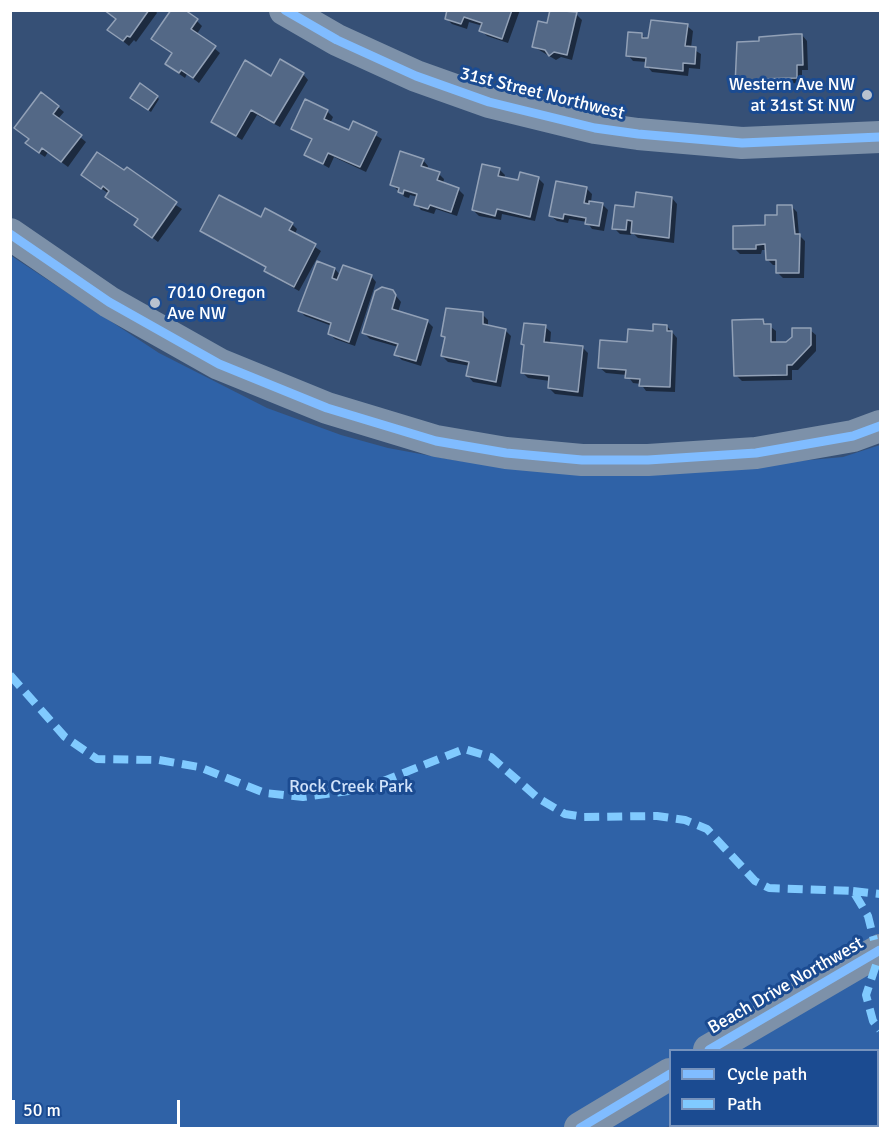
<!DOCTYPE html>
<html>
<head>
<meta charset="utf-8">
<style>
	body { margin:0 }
	#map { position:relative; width:891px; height:1139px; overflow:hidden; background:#365076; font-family:Signika,sans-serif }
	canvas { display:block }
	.frame { position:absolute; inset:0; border:12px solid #fff; pointer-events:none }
	.legend { position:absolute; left:669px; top:1049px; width:210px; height:78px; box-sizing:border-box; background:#1b4b91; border:2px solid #7693bd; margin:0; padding:8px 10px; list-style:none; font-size:18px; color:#fff }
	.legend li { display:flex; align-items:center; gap:12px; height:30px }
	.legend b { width:30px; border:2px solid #7693bd }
	.scale { position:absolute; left:12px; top:1100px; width:168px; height:27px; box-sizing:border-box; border:3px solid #fff; border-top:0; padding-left:8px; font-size:18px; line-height:21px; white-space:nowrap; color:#fff; -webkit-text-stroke:4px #1b4b91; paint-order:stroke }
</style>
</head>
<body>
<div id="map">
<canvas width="891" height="1139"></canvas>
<div class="frame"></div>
<ul class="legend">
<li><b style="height:8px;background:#80bcff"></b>Cycle path</li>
<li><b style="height:8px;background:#80caff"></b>Path</li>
</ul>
<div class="scale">50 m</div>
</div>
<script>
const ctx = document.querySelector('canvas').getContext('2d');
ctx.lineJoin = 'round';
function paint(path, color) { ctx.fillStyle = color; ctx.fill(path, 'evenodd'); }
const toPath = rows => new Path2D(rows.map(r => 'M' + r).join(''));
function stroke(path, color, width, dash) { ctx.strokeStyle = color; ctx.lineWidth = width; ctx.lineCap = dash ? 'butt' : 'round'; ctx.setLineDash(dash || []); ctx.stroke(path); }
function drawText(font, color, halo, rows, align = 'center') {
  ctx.font = font + ' Signika,sans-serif'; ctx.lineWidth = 6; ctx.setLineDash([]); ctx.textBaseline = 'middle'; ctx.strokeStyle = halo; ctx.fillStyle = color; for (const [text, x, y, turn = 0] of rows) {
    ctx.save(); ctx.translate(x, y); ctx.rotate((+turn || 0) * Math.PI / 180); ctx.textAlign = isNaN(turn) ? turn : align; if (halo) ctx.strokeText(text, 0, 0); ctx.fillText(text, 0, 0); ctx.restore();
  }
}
paint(toPath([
	[10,255,159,353,267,408,341,435,388,448,453,460,520,468,666,473,843,457,880,445,880,1128,11,1128],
	[670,1050,878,1050,878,1126,670,1126]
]), '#2f62a7');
paint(toPath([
	[670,1125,847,1126,851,1128,664,1128]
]), '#395b8d');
paint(toPath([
	[104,10,155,10,157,13,136,42,134,40,129,46,109,30,117,20],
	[449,10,520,10,508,43,487,36,481,30,483,26,469,22,467,29,452,24,446,18],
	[552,10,576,14,582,20,572,60,561,57,556,60,534,47,548,25],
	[197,21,202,26,197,34,220,53,199,83,187,74,185,78,172,69,167,64,173,54,159,44],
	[687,26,693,31,691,48,701,54,700,69,689,68,688,76,652,72,647,66,647,62,633,61,628,55,642,35,647,40],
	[802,35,807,41,808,70,802,70,802,83,762,84,762,89,742,90,736,84,761,43],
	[303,74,308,80,280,127,257,115,242,140,213,122,272,78],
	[157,97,159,99,151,112,134,100],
	[58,107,64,112,58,119,86,142,68,167,48,152,45,157,33,149,30,140],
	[327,111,333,117,330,124,349,132,354,123,382,139,366,172,334,157,329,168,306,155,313,141,293,129],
	[423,160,428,166,427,170,439,174,444,179,443,184,458,189,464,195,457,216,436,209,434,214,421,210,416,204,418,197,410,195,409,198,405,197,392,185],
	[499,169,505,175,504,179,519,182,538,178,544,184,535,221,502,214,501,220,479,216,473,210],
	[125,173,182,209,158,242,136,225,139,220,113,202,109,194,83,175],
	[587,189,592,194,591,202,603,205,608,210,604,231,592,229,587,222,569,219,568,223,557,221,551,216],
	[672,198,677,204,674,243,638,238,632,232,631,235,620,234,614,228,635,209],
	[791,206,797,212,799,235,805,241,804,278,783,278,777,272,777,265,773,265,767,259,767,250,762,250,761,254,740,254,734,248,767,227],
	[261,219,292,224,297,229,295,234,321,251,299,291,272,276,266,271,267,268,202,231],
	[335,269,340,275,371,276,376,282,355,346,335,339,329,333,332,326,305,316,300,311],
	[392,291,401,302,398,312,427,321,433,327,421,366,402,360,396,355,398,347,370,339,364,333],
	[482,314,488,320,488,327,505,330,511,336,501,387,473,382,468,376,470,366,448,362,442,356,446,339,443,335],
	[763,321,776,331,776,344,787,344,810,330,816,335,816,351,798,370,792,370,792,380,742,381,736,375],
	[667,326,677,338,675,392,646,391,641,384,633,383,627,375,606,373,600,368,628,344],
	[545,327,551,332,550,344,583,348,588,353,583,397,555,394,549,388,550,381,528,378,523,373,526,347,522,343]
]), '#0007');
const building = toPath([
	[104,10,149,10,130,37,127,36,123,41,107,30,116,19,104,10],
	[171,10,185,10,198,19,191,29,216,46,193,78,181,70,179,73,165,64,172,53,151,39,171,10],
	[447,10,512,10,502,39,479,31,482,23,464,17,461,24,445,19,447,10],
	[550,10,577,12,567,55,554,52,549,56,545,50,532,47,538,21,547,23,550,10],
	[651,20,688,24,685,46,696,47,695,64,683,63,683,71,645,67,646,58,626,56,628,32,642,33,642,38,648,38,651,20],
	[795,34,802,34,803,65,797,65,797,78,757,79,757,84,735,85,737,42,759,41,759,37,795,34],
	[280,59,304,73,274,123,251,110,236,136,211,122,245,60,271,76,280,59],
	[140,83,158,96,148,110,130,98,140,83],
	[41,92,59,106,53,114,82,135,61,162,42,148,39,153,25,143,29,139,14,128,41,92],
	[305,99,328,110,324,119,349,130,353,121,377,132,360,167,328,153,323,164,304,155,312,139,291,129,305,99],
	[400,151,424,159,421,166,440,172,437,180,459,188,451,212,430,205,428,209,414,205,417,194,404,190,403,194,398,192,399,188,390,185,400,151],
	[97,152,124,170,127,167,177,202,152,238,134,225,138,219,105,197,109,191,103,186,101,189,81,175,97,152],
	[482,164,500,168,498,176,518,180,520,172,539,177,530,217,497,209,495,216,472,210,482,164],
	[556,181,587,187,584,203,589,204,589,201,603,203,599,226,585,224,586,218,564,214,563,219,549,216,556,181],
	[636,192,672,197,669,238,631,233,632,221,627,220,626,230,612,229,615,205,634,207,636,192],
	[219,195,261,217,265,208,293,223,289,230,316,244,294,287,264,271,266,267,200,231,219,195],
	[777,205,792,205,795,234,800,234,799,273,776,273,776,260,766,260,765,244,756,245,756,249,733,249,733,226,765,225,765,215,777,215,777,205],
	[317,261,335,268,332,278,337,280,343,265,372,275,349,342,328,334,331,323,298,311,317,261],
	[382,287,393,290,396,295,392,309,428,320,416,361,394,355,398,344,362,333,375,291,382,287],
	[446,308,483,312,483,324,506,329,496,382,466,376,469,362,441,356,445,337,441,336,446,308],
	[763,319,764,324,771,324,771,342,786,342,792,337,792,328,811,328,811,345,792,365,787,365,787,375,734,376,732,320,763,319],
	[524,323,546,325,544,342,583,346,578,392,548,388,549,376,521,373,524,345,521,344,524,323],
	[653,324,667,325,667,331,672,331,670,387,639,386,640,379,625,378,626,370,598,368,600,340,627,342,628,329,653,331,653,324]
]);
paint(building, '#536886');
stroke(building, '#92a1b7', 1.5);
stroke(toPath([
	[285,10,337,40,416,76,489,102,595,128,638,134,742,143,880,137],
	[10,234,109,302,219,364,327,408,436,441,506,453,582,460,648,460,756,453,853,436,880,426],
	[709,1050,880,950],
	[580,1128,670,1074]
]), '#7d91a9', 32);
stroke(toPath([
	[10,675,65,737,97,759,159,760,199,767,265,793,303,797,363,789,464,749,491,757,538,798,565,814,584,817,657,816,685,820,707,829,755,881,769,888,853,891,868,916,874,940],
	[853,891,880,894],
	[876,965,866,995,873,1021,880,1030]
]), '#80caff', 8, [15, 8]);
stroke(toPath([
	[285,10,337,40,416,76,489,102,595,128,638,134,742,143,880,137],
	[10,234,109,302,219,364,327,408,436,441,506,453,582,460,648,460,756,453,853,436,880,426],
	[709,1050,880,950],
	[580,1128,670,1074]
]), '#80bcff', 9);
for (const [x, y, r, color] of [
	[867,95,6,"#b9c2cf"],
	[155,303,6,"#b9c2cf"]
]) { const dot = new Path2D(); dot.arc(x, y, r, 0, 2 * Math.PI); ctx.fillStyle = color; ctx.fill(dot); stroke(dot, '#1b4b91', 2); }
drawText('18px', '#fff', '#1b4b91', [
	["Western Ave NW",855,85],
	["at 31st St NW",855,106],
	["7010 Oregon",167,293,"left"],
	["Ave NW",167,314,"left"]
], 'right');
drawText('18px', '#fff', '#1b4b91', [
	["31st Street Northwest",542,94,14],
	["Beach Drive Northwest",786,986,-30]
]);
drawText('18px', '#d0e2fa', '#1b4b91', [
	["Rock Creek Park",351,787]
]);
</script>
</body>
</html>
